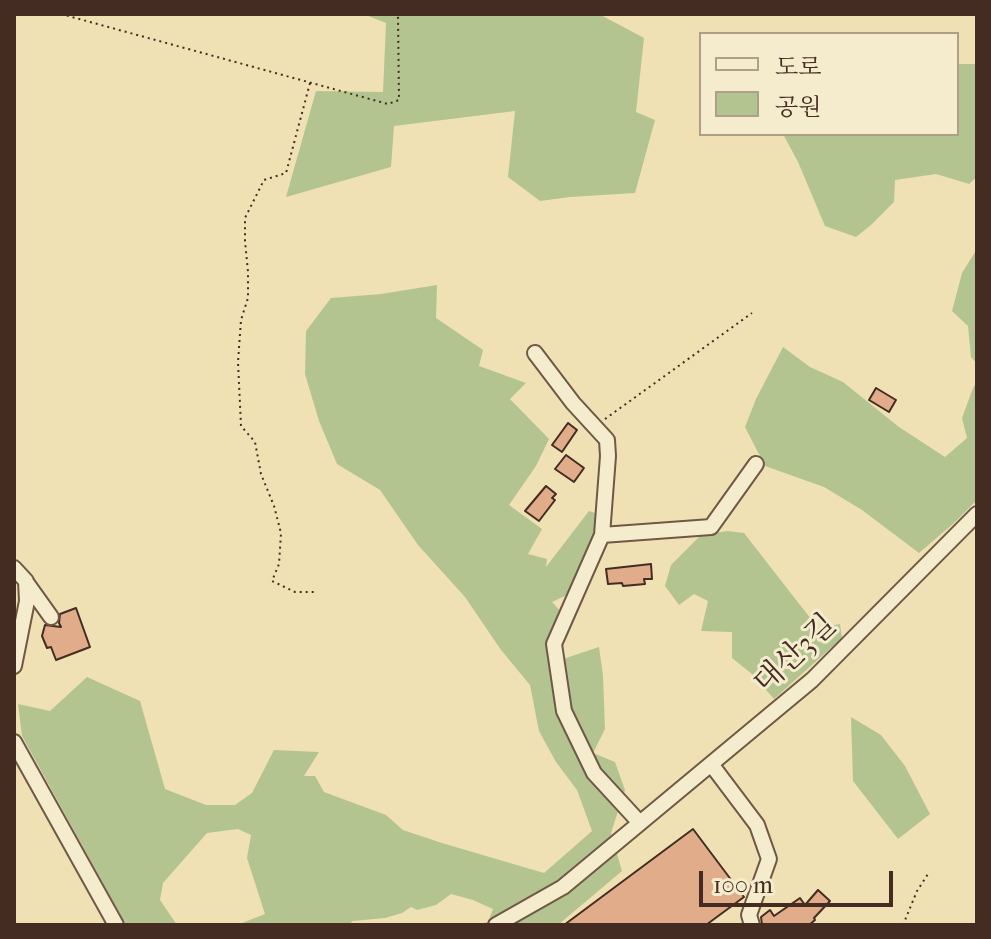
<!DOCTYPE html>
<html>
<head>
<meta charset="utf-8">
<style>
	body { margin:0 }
	#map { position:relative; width:991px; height:939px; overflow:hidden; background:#efe1b3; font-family:"IM FELL French Canon","Noto Serif KR",serif }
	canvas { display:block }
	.frame { position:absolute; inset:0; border:16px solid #442c22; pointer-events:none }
	.legend { position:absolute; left:699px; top:32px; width:260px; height:104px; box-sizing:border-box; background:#f5ecce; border:2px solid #ae9f89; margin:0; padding:10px 14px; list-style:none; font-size:24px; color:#442c22 }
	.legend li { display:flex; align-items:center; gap:16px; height:40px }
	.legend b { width:40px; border:2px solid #ae9f89 }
	.scale { position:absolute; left:699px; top:871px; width:194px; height:36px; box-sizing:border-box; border:4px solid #442c22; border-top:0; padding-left:10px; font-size:24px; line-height:28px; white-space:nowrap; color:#442c22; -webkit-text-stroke:6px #f5ecce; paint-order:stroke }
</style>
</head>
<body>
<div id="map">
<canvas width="991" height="939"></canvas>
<div class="frame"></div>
<ul class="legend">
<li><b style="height:10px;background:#f5ecce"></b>도로</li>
<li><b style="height:22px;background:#b4c491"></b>공원</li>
</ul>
<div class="scale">100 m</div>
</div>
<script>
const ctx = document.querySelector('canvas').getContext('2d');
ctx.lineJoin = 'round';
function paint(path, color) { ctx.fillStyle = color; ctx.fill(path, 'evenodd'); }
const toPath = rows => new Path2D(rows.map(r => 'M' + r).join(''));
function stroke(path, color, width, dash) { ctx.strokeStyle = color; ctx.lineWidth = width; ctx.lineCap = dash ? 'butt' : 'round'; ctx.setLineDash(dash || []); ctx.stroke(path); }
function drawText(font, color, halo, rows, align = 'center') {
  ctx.font = font + ' "IM FELL French Canon","Noto Serif KR",serif'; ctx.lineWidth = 6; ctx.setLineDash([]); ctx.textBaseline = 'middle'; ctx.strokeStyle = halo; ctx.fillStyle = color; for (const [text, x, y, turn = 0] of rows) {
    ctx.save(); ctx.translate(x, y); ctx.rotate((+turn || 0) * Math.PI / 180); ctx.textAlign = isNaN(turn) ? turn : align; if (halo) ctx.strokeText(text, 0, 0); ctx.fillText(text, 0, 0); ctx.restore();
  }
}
paint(toPath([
	[363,14,599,14,644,38,636,112,655,120,635,193,570,197,540,201,508,177,515,111,394,126,391,167,286,197,316,91,383,92,386,23],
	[957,64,977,64,977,177,969,184,936,174,895,180,894,202,871,225,856,237,825,226,798,162,783,134,957,134],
	[975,252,977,253,977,364,971,357,968,326,952,311,962,273],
	[437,285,436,318,483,350,479,366,526,383,510,399,549,439,536,466,509,505,542,529,528,554,547,559,546,567,589,511,598,514,594,533,569,594,552,602,564,615,554,662,599,647,603,675,605,729,593,753,615,762,625,790,611,833,622,871,558,925,476,925,488,922,493,909,473,900,451,894,436,905,417,910,411,907,402,913,385,918,353,921,348,925,237,925,265,914,247,858,251,835,238,829,207,833,163,883,160,900,177,925,126,925,22,736,18,704,50,711,87,677,140,701,165,789,206,805,235,805,252,793,274,750,319,752,304,776,315,776,324,792,386,815,403,830,442,843,544,873,592,831,577,790,556,762,539,731,530,685,501,650,465,597,418,545,380,490,337,464,319,421,305,374,306,331,331,298,381,294],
	[783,347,810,367,843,382,899,427,945,457,967,438,962,418,973,388,977,381,977,500,954,523,919,553,862,510,824,487,765,466,745,427,756,399],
	[727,531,744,533,818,628,840,624,842,638,774,699,752,674,732,658,732,632,701,631,708,601,694,594,679,605,665,586,671,565,701,535],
	[851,717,881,735,905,766,930,814,898,839,853,781]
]), '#b4c491');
const building = toPath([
	[876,388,896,400,889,412,869,400,876,388],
	[568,423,577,430,562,452,552,445,568,423],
	[566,455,584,468,574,482,555,469,566,455],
	[546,486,556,494,552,498,555,500,539,521,525,511,546,486],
	[651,564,652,579,644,579,645,584,623,586,622,583,608,584,606,569,651,564],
	[76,608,90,647,56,660,51,647,47,648,42,636,45,625,61,627,59,623,60,614,76,608],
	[693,829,744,897,706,925,564,925,693,829],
	[818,890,830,901,814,918,815,920,809,925,762,925,761,917,770,910,774,916,800,898,805,905,818,890]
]);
paint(building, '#e1ac89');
stroke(building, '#442c22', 2);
const minor = toPath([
	[535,353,573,403,607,440,608,456,602,535,554,644,564,711,594,773,640,823],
	[602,535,711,527,756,464],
	[14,568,26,581,27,601,14,666],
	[26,582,51,617],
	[14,742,116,925],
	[711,764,757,825,769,859,749,915,752,925],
	[496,925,563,887,812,680,977,514]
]);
stroke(minor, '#6f5946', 18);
stroke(toPath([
	[61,14,388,104,399,100,398,16,394,14],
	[310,83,286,173,264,180,245,218,245,241,248,272,248,298,241,320,238,362,241,426,255,442,261,474,274,506,281,533,279,564,272,581,295,592,317,592],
	[605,419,752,313],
	[903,925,917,891,928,874]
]), '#442c22', 2, [2, 4]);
stroke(minor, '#f5ecce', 14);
drawText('30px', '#442c22', '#f5ecce', [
	["대산3길",796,655,-43]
]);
</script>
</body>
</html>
